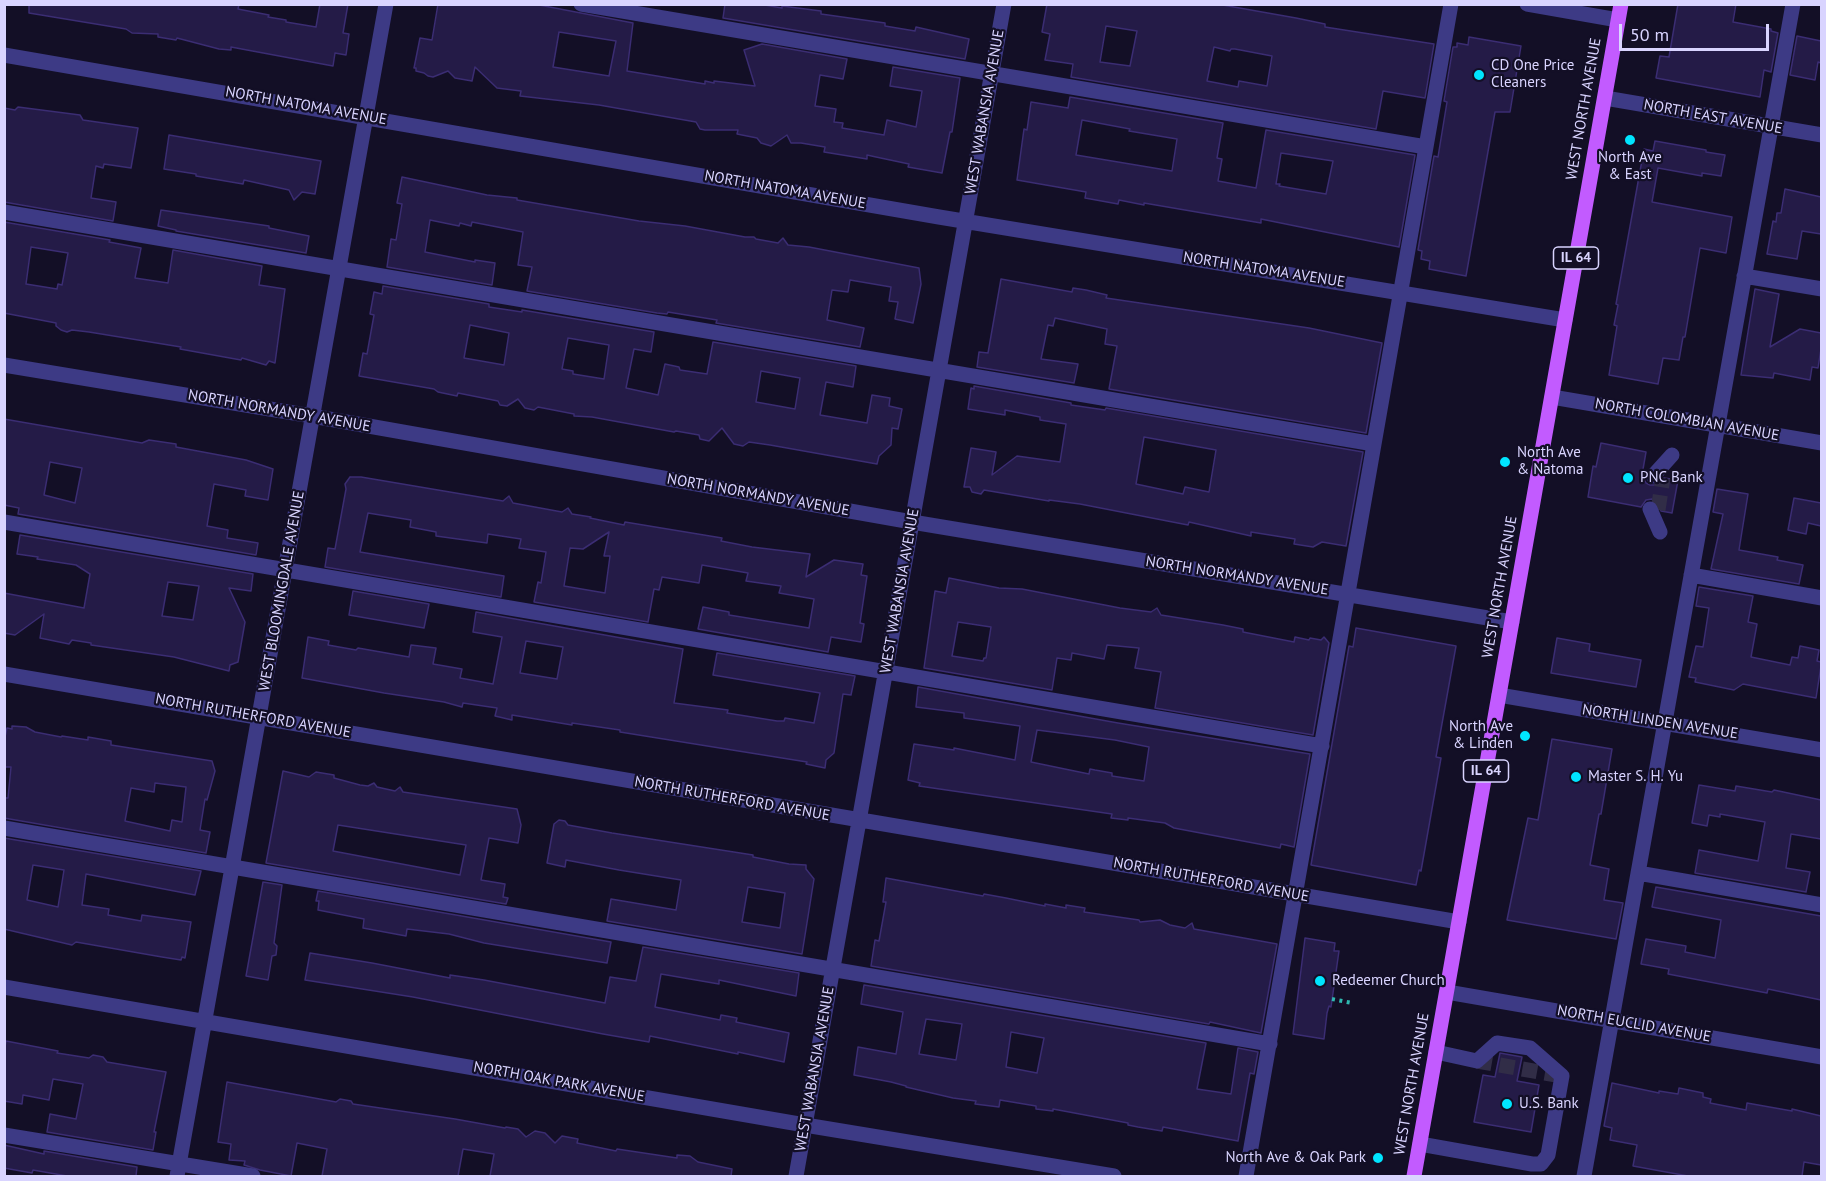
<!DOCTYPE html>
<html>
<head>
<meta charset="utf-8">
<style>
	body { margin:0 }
	#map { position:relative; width:1826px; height:1181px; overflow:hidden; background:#130f26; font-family:"PT Sans",sans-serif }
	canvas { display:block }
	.frame { position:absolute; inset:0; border:6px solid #d9d4ff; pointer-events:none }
	.scale { position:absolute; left:1619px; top:24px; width:150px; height:27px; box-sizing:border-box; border:3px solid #d9d4ff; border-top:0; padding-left:8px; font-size:18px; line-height:21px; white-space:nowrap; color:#d9d4ff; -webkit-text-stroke:4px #130f26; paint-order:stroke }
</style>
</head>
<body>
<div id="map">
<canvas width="1826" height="1181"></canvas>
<div class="frame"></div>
<div class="scale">50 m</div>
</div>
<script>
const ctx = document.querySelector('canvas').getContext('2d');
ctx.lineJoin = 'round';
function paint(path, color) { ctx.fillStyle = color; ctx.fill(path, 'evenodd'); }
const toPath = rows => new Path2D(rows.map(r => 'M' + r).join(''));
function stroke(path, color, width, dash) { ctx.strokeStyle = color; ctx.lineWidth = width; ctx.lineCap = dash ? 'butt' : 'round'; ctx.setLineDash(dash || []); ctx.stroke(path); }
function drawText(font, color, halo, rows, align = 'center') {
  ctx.font = font + ' "PT Sans",sans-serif'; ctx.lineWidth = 4.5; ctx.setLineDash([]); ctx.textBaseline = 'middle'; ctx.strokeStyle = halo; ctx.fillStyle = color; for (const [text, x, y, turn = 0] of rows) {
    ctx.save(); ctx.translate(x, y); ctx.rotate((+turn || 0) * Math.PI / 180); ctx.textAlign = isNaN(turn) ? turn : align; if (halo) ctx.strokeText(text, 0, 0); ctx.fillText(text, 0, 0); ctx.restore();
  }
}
const building = toPath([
	[29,4,239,4,238,9,243,10,269,15,268,17,286,20,286,22,316,27,320,4,348,4,343,33,349,34,346,55,335,53,333,66,231,47,231,50,219,49,177,38,176,40,158,37,158,34,132,33,126,29,29,13,29,4],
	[438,4,534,4,633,23,627,71,705,84,705,81,714,83,714,81,755,86,744,50,762,44,847,59,843,79,820,75,815,106,836,109,834,122,843,123,842,128,884,135,887,120,916,127,922,91,890,86,893,67,960,78,952,132,950,132,942,173,908,167,909,164,876,157,867,155,867,159,824,152,825,147,801,143,791,143,787,135,771,146,761,143,757,138,737,134,738,130,705,130,700,129,696,122,599,105,520,96,521,91,497,88,475,67,472,81,455,78,448,71,433,77,428,76,424,73,416,71,416,68,414,68,420,38,432,40,438,4],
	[559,32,616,41,609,76,553,67,559,32],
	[725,4,759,4,782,8,782,6,821,11,821,14,885,23,885,26,915,31,916,27,969,39,965,59,723,18,725,4],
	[1047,4,1217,4,1296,18,1325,24,1325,27,1434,44,1425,98,1383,91,1376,129,1071,77,1073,64,1045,60,1050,34,1042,32,1047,4],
	[1106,26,1137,31,1130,66,1100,62,1106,26],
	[1214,47,1230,51,1231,49,1235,49,1272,56,1267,86,1239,81,1238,87,1207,81,1214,47],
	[1678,4,1736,4,1733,22,1771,29,1771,31,1778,33,1771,72,1764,70,1760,97,1656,78,1660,56,1669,57,1678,4],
	[1797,36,1821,41,1821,63,1818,62,1815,80,1790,75,1797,36],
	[1469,37,1521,46,1510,112,1495,112,1466,276,1429,269,1430,261,1421,259,1422,251,1418,250,1434,156,1438,157,1447,102,1444,101,1453,47,1457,47,1457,43,1468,45,1469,37],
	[1070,97,1223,123,1217,158,1222,159,1218,181,1256,188,1266,130,1415,155,1399,247,1261,219,1261,223,1144,203,1144,205,1119,200,1118,204,1085,198,1086,192,1017,180,1024,129,1027,130,1031,102,1068,108,1070,97],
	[1082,120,1130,129,1129,131,1177,139,1172,171,1076,155,1082,120],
	[1281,153,1333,161,1326,194,1279,186,1280,184,1276,184,1281,153],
	[18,107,80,115,83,120,138,128,131,168,104,164,103,168,96,166,91,198,116,202,113,221,4,202,4,108,15,110,18,107],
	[169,135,321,161,315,194,302,192,294,200,289,190,244,180,243,184,196,176,196,174,164,169,169,135],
	[1655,141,1706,150,1706,152,1725,155,1721,176,1702,173,1702,176,1658,168,1652,202,1732,217,1726,253,1700,248,1685,337,1683,337,1679,360,1663,358,1658,384,1609,375,1617,326,1614,325,1618,305,1616,304,1644,149,1653,151,1655,141],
	[402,177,487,195,517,198,517,200,639,221,685,226,745,237,754,237,756,239,778,243,783,238,788,245,809,247,919,268,921,284,913,323,895,319,898,302,889,301,891,287,850,280,848,292,832,290,827,320,864,328,860,347,716,323,717,320,668,312,667,314,657,313,527,291,532,267,518,265,523,232,472,222,471,226,460,223,459,226,430,220,425,252,475,262,475,260,495,263,492,285,387,267,391,239,396,240,402,204,397,203,402,177],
	[1785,189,1821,197,1821,234,1802,231,1797,259,1767,254,1773,221,1776,222,1777,213,1781,213,1785,189],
	[161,210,269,226,269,228,309,236,306,253,176,231,176,230,158,226,161,210],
	[4,222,110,240,109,242,141,248,135,278,168,283,173,250,262,266,259,285,285,289,275,363,269,361,266,365,242,358,241,360,180,349,181,347,89,332,72,330,67,332,61,330,56,326,56,323,4,313,4,222],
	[31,247,68,253,62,285,58,284,57,289,26,284,31,247],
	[1001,279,1072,292,1073,288,1086,290,1107,295,1106,298,1309,328,1382,343,1366,433,1109,389,1117,346,1105,344,1107,329,1055,318,1053,326,1048,325,1041,359,1078,364,1074,383,977,367,979,352,988,353,1001,279],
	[383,286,489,304,489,307,522,312,522,310,654,332,651,352,634,349,626,388,658,395,665,364,679,367,680,370,707,374,713,342,856,366,853,387,826,382,820,415,867,423,872,395,890,398,889,406,902,409,898,429,892,428,891,445,879,456,877,464,770,445,749,442,743,446,734,444,722,428,709,441,700,439,699,435,676,431,674,432,592,417,574,416,574,414,538,407,534,410,525,408,518,399,507,406,500,405,498,401,458,393,457,396,438,392,434,389,359,376,363,353,367,354,374,315,370,314,374,292,382,294,383,286],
	[470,325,509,333,504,365,464,358,470,325],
	[568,338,609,345,604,379,573,374,573,371,562,369,568,338],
	[761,371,800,378,795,409,756,402,761,371],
	[1755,289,1779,294,1770,347,1800,329,1821,333,1821,349,1818,368,1812,367,1810,380,1774,373,1773,378,1741,375,1755,289],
	[974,386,1071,403,1071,405,1105,410,1106,408,1363,452,1346,546,1322,542,1313,547,1294,544,1295,539,1251,532,1251,536,1189,522,1188,525,1080,504,1049,500,1049,501,984,490,981,494,972,492,970,487,964,487,971,448,996,452,992,475,1017,456,1060,462,1066,424,1040,420,1040,417,1005,410,1005,415,968,409,971,388,974,389,974,386],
	[1144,437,1216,450,1209,492,1185,487,1183,494,1136,484,1144,437],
	[4,419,142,443,149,440,176,444,176,447,246,460,273,469,268,500,245,496,246,490,214,484,207,526,228,530,227,538,258,543,256,555,18,514,19,508,4,505,4,419],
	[50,462,82,468,75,503,44,495,50,462],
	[1601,443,1646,452,1642,475,1646,483,1650,485,1657,485,1664,478,1678,480,1672,513,1661,511,1656,502,1652,499,1646,500,1641,507,1588,497,1593,466,1596,467,1601,443],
	[350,477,361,477,503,501,509,496,513,503,562,512,568,508,572,514,591,517,590,518,624,525,625,522,722,538,721,541,752,547,810,554,806,577,834,560,863,564,861,575,867,576,860,623,864,624,861,642,831,637,828,652,698,629,703,607,729,612,729,615,809,628,814,599,779,593,781,586,746,581,748,573,702,565,699,583,662,577,659,590,654,589,648,622,534,602,538,582,541,583,546,552,519,548,521,539,488,534,487,543,436,536,436,532,410,527,411,520,368,513,360,552,504,576,501,597,325,567,328,548,335,549,346,489,345,484,350,477],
	[609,532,604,556,610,556,605,593,564,586,570,548,583,549,609,532],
	[1717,489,1748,494,1739,550,1778,557,1777,560,1803,565,1799,584,1711,569,1723,514,1713,512,1717,489],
	[1794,498,1821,503,1821,526,1808,523,1806,534,1788,530,1794,498],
	[20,535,253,574,251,591,229,588,245,622,238,662,230,665,229,671,174,657,91,645,91,643,72,640,69,644,40,638,44,614,15,635,4,633,4,593,84,608,90,574,76,565,37,559,38,557,17,554,20,535],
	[168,582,199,586,193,620,162,616,168,582],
	[949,578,999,588,1022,589,1120,608,1151,612,1157,608,1161,615,1223,625,1243,629,1243,632,1294,642,1295,637,1309,640,1310,638,1321,640,1324,637,1329,643,1313,735,1155,708,1161,672,1135,668,1139,648,1107,645,1104,659,1072,653,1071,660,1057,658,1052,690,924,668,935,591,946,593,949,578],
	[958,622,991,627,986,658,984,658,983,661,952,656,958,622],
	[1699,587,1753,596,1748,622,1757,624,1751,657,1790,665,1792,657,1798,658,1800,646,1819,650,1817,661,1821,662,1821,666,1816,698,1743,684,1734,690,1695,682,1696,678,1689,677,1696,646,1703,647,1709,608,1696,606,1699,587],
	[353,591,429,604,424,628,349,615,353,591],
	[476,612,683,649,674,703,728,710,727,713,777,721,784,721,785,718,814,723,820,693,713,675,717,653,855,676,851,695,843,694,834,753,826,760,825,768,806,764,807,762,620,732,620,730,572,723,572,725,512,715,512,720,495,716,497,708,463,703,462,707,444,702,384,693,302,678,308,637,329,641,328,645,356,650,358,648,409,657,411,645,436,648,433,664,462,669,460,678,493,684,502,637,473,632,476,612],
	[526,641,563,647,557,679,520,673,526,641],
	[1356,628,1456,646,1436,757,1441,758,1421,871,1419,870,1416,885,1311,865,1349,646,1353,647,1356,628],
	[1557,638,1590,644,1589,651,1641,660,1636,687,1551,673,1557,638],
	[918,687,1118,723,1310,754,1294,847,1281,844,1280,848,1174,828,1165,823,1128,818,1128,820,1111,818,1112,814,919,786,920,783,908,780,914,744,954,750,954,748,1015,760,1020,726,964,718,964,713,916,707,918,687],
	[1037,730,1115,740,1149,747,1144,781,1112,776,1112,773,1095,770,1090,769,1089,774,1031,762,1037,730],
	[12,726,26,727,35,732,61,737,62,736,88,740,88,737,111,741,111,745,212,761,215,771,207,800,205,799,200,830,210,832,206,853,4,818,4,798,8,798,11,767,4,767,4,741,7,728,12,729,12,726],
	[155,783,186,787,182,822,172,820,170,831,125,821,131,788,154,792,155,783],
	[1552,739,1612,749,1601,814,1599,814,1590,865,1609,869,1604,900,1623,903,1616,939,1507,920,1528,818,1538,820,1552,739],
	[283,771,309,777,316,772,334,775,334,778,360,785,368,786,374,783,377,787,395,791,400,787,403,792,517,809,521,825,518,843,489,838,481,880,505,884,503,897,508,898,506,904,266,863,283,771],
	[338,825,466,845,460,875,333,851,338,825],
	[1699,785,1735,791,1736,786,1772,792,1774,790,1821,800,1821,839,1791,834,1786,868,1810,872,1806,892,1695,873,1699,850,1758,861,1765,822,1720,814,1720,817,1709,815,1707,826,1692,823,1699,785],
	[559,820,565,821,568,825,612,833,753,855,753,857,789,864,806,865,806,869,814,879,802,954,607,921,611,899,676,910,681,880,619,870,566,860,565,867,547,863,554,824,559,820],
	[748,887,785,893,780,928,742,922,748,887],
	[4,838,201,871,195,895,86,874,82,905,109,909,108,915,141,921,142,915,191,922,185,958,182,957,181,960,162,957,76,942,72,945,4,929,4,838],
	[33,865,64,870,58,907,27,900,33,865],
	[886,878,983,896,984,894,1006,898,1045,906,1045,904,1066,908,1066,905,1085,908,1084,912,1139,920,1140,922,1160,920,1170,925,1185,928,1192,923,1194,929,1277,944,1261,1033,1210,1022,1209,1024,871,966,875,940,879,941,886,902,883,902,886,878],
	[263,882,282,885,274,943,277,946,276,955,272,956,268,980,246,976,263,882],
	[1656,887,1821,916,1821,1000,1768,989,1767,993,1668,974,1669,969,1641,964,1646,939,1686,946,1685,952,1715,958,1721,920,1652,907,1656,887],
	[318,891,611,942,607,963,484,943,449,934,407,929,406,936,363,928,364,919,318,910,319,901,316,901,318,891],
	[1305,938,1335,943,1334,951,1339,951,1331,1007,1329,1006,1327,1013,1324,1039,1293,1034,1305,938],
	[643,947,799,973,796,996,719,980,719,984,661,974,655,1007,720,1020,721,1015,737,1018,736,1022,789,1033,784,1062,738,1052,738,1054,650,1036,649,1042,603,1034,413,997,305,980,310,953,372,963,450,978,450,975,484,980,605,1003,610,977,636,981,643,947],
	[864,985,1206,1043,1197,1089,1231,1094,1238,1048,1258,1052,1254,1074,1250,1073,1238,1141,1163,1127,1162,1131,1138,1127,1128,1125,1128,1123,1053,1109,1053,1111,1036,1109,1036,1106,1000,1100,999,1107,975,1104,976,1101,953,1098,906,1087,906,1086,891,1082,854,1075,858,1047,896,1054,903,1012,861,1004,864,985],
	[926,1019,962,1024,956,1060,919,1054,926,1019],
	[1011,1032,1044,1038,1037,1073,1006,1067,1011,1032],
	[6,1041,58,1051,57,1053,89,1058,93,1055,103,1057,107,1062,166,1072,154,1132,156,1132,153,1150,47,1132,50,1114,76,1119,83,1084,53,1079,49,1100,23,1095,22,1104,4,1101,4,1052,6,1041],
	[1500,1053,1522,1057,1517,1081,1539,1085,1531,1132,1474,1122,1483,1075,1495,1077,1500,1053],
	[227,1082,336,1102,340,1099,351,1101,353,1104,455,1119,505,1128,506,1127,518,1129,526,1137,535,1131,545,1133,555,1143,562,1136,578,1139,577,1143,616,1151,617,1149,677,1158,677,1155,690,1156,698,1162,732,1169,731,1176,490,1176,494,1154,463,1149,458,1176,322,1176,327,1149,297,1143,291,1176,260,1170,244,1165,245,1161,229,1160,231,1144,218,1142,227,1082],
	[1612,1083,1659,1093,1659,1091,1678,1094,1679,1088,1703,1093,1703,1097,1711,1099,1710,1103,1746,1110,1747,1103,1792,1111,1792,1109,1821,1116,1821,1165,1804,1162,1802,1176,1688,1176,1633,1166,1637,1145,1610,1140,1612,1128,1604,1126,1612,1083],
	[4,1145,44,1154,44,1151,137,1167,136,1176,67,1176,33,1170,32,1173,4,1168,4,1145]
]);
paint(building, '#241b47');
stroke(building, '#3b2d73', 1.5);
stroke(toPath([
	[1658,510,1663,478],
	[1477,1061,1562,1076]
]), '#312d47', 15, [15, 8]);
stroke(toPath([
	[1332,999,1352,1003]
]), '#2fb8b0', 4, [3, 4.5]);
stroke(toPath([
	[581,4,1426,147],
	[1527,4,1618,20],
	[4,55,939,217,1565,320],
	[1605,98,1822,135],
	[4,212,1374,444],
	[1744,276,1822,289],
	[4,365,312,416,912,522,1512,622],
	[1552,397,1822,443],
	[1653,476,1672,455],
	[1650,509,1660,532],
	[4,522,1322,746],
	[1691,575,1822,598],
	[4,674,1459,922],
	[1499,695,1822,750],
	[4,828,1270,1044],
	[1638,873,1822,905],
	[4,987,805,1125,1114,1176],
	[1447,992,1822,1057],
	[4,1135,253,1176],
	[1420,1144,1532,1164,1541,1164,1548,1155,1562,1076,1530,1048,1497,1043,1477,1061,1436,1052],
	[177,1176,386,4],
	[796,1176,1004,4],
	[1246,1176,1451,4],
	[1584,1176,1793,4]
]), '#3d3a85', 15);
stroke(toPath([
	[1414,1176,1621,4]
]), '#c25bff', 15);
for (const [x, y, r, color] of [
	[1479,75,6,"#00e5ff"],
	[1630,140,6,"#00e5ff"],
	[1505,462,6,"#00e5ff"],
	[1628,478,6,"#00e5ff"],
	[1525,736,6,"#00e5ff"],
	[1576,777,6,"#00e5ff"],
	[1320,981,6,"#00e5ff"],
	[1507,1104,6,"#00e5ff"],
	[1378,1158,6,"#00e5ff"]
]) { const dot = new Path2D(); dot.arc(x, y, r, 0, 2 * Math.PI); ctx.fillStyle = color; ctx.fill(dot); stroke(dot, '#130f26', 2); }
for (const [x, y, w] of [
	[1576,258,45],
	[1486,771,45]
]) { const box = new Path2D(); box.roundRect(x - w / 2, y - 11, w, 22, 4.5); ctx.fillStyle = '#130f26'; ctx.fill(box); stroke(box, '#d9d4ff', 1.5); }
drawText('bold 14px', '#d9d4ff', null, [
	["IL 64",1576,258],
	["IL 64",1486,771]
]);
drawText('15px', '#d9d4ff', '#130f26', [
	["CD One Price",1491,66],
	["Cleaners",1491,83],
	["North Ave",1630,158,"center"],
	["& East",1630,175,"center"],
	["North Ave",1517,453],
	["& Natoma",1517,470],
	["PNC Bank",1640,478],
	["North Ave",1513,727,"right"],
	["& Linden",1513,744,"right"],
	["Master S. H. Yu",1588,777],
	["Redeemer Church",1332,981],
	["U.S. Bank",1519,1104],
	["North Ave & Oak Park",1366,1158,"right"]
], 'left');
drawText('15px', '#d9d4ff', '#130f26', [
	["NORTH NATOMA AVENUE",306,106,10],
	["WEST NORTH AVENUE",1584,109,-80],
	["WEST WABANSIA AVENUE",985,112,-80],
	["NORTH EAST AVENUE",1713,117,10],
	["NORTH NATOMA AVENUE",785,190,10],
	["NORTH NATOMA AVENUE",1264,270,9],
	["NORTH NORMANDY AVENUE",279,411,10],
	["NORTH COLOMBIAN AVENUE",1687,420,10],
	["NORTH NORMANDY AVENUE",758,495,10],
	["NORTH NORMANDY AVENUE",1237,576,9],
	["WEST NORTH AVENUE",1500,587,-80],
	["WEST BLOOMINGDALE AVENUE",282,591,-80],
	["WEST WABANSIA AVENUE",900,591,-80],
	["NORTH RUTHERFORD AVENUE",253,716,10],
	["NORTH LINDEN AVENUE",1660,722,9],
	["NORTH RUTHERFORD AVENUE",732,799,10],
	["NORTH RUTHERFORD AVENUE",1211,880,10],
	["NORTH EUCLID AVENUE",1634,1024,10],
	["WEST WABANSIA AVENUE",815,1069,-80],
	["NORTH OAK PARK AVENUE",559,1082,10],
	["WEST NORTH AVENUE",1412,1084,-80]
]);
</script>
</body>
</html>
